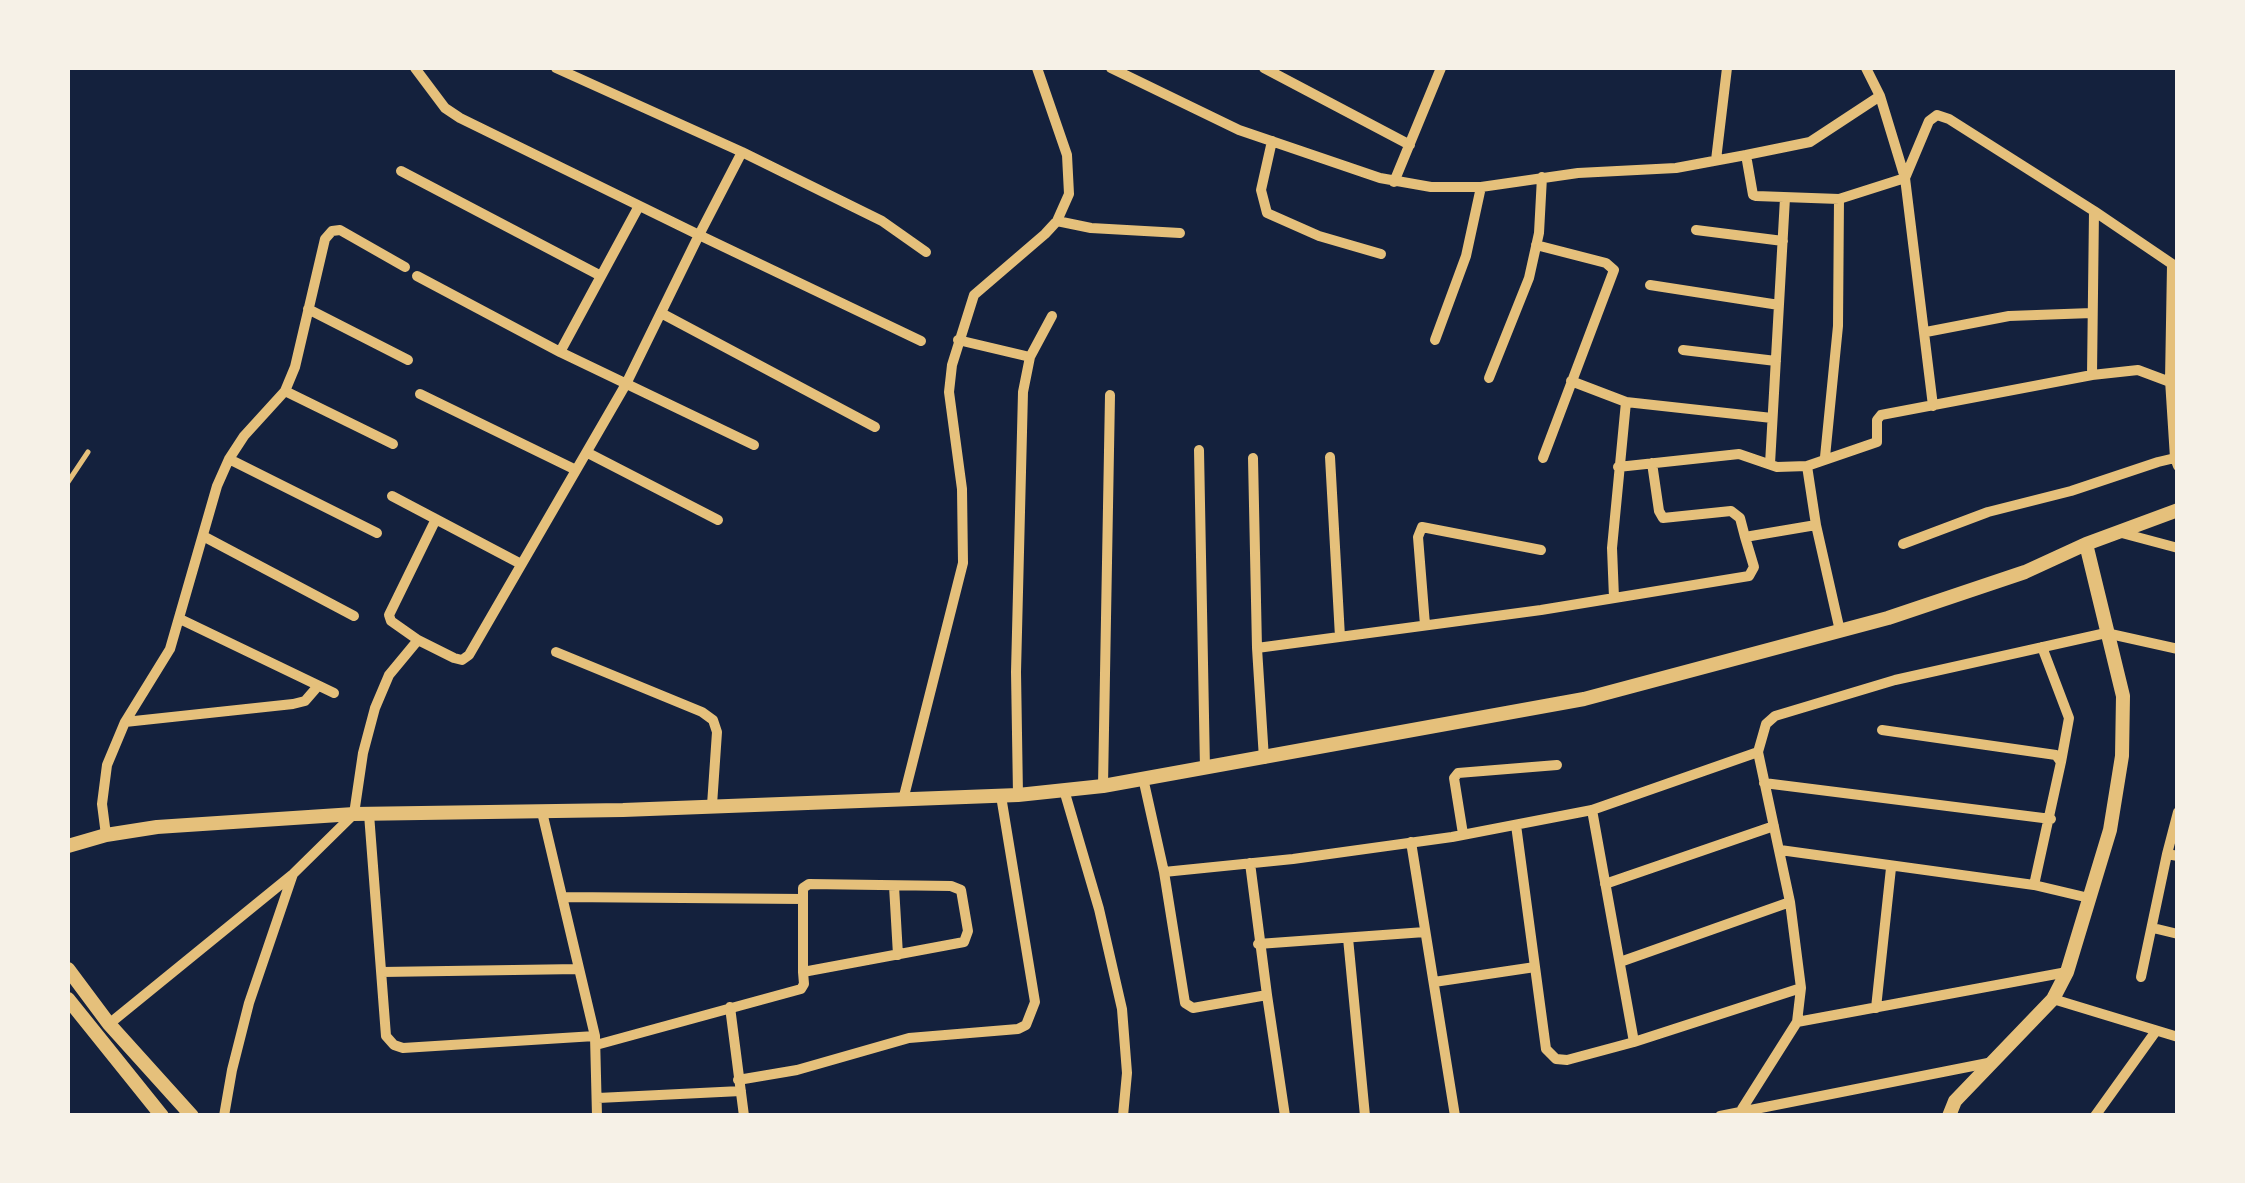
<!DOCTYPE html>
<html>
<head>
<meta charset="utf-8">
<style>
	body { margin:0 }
	#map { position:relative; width:2245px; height:1183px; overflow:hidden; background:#14213d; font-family:Overpass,sans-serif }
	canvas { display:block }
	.frame { position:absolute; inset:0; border:70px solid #f6f1e7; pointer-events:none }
</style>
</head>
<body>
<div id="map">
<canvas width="2245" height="1183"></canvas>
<div class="frame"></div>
</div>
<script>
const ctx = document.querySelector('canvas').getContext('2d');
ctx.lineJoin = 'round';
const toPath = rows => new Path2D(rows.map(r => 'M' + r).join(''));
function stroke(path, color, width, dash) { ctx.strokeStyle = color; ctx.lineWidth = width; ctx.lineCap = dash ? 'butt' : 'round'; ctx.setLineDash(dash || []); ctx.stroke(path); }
stroke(toPath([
	[68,482,88,452]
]), '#e5c07b', 5);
stroke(toPath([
	[415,68,445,108,460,118,699,235,742,152,556,68],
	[1111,68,1239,130,1380,178,1431,187,1481,187,1578,173,1676,168,1746,155,1753,195,1756,196,1839,199,1905,178,1929,121,1937,115,1949,119,2094,211,2178,268],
	[1264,68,1410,145],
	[1866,68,1880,96,1905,178,1933,406],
	[1272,141,1261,190,1267,213,1319,236,1381,254],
	[742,152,882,221,926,252],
	[1746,155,1810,142,1880,96],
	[1716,160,1727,68],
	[401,171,601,276],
	[1394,182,1441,68],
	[1057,221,1091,228,1180,233],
	[1696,230,1783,241],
	[1536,245,1606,263,1614,270,1543,458],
	[2172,265,2170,380,2175,458],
	[417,276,560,352,754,445],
	[1650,285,1779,305],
	[308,309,408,360],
	[661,313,875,427],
	[1926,332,2009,316,2092,313],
	[958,340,1030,357],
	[1435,340,1466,256,1481,187],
	[1683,350,1776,361],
	[560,352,639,206],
	[2092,375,2094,211],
	[1489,378,1529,278,1539,233,1542,177],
	[1571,381,1626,402,1772,418],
	[285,391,393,444],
	[420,394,576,470],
	[1199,450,1205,769],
	[588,453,718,520],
	[1330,457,1340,637],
	[1825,457,1838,326,1839,199],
	[1253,458,1257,648],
	[229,459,377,533],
	[1652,463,1659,511,1663,518,1731,511,1740,518,1745,537],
	[1770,464,1785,198],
	[1618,467,1739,454,1777,467,1807,466],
	[392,496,521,564],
	[1816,525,1840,631],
	[2118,532,2178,548],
	[203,536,354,616],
	[1903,544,1988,512,2071,491,2158,462,2175,458,2178,466],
	[1614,598,1612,548,1626,402],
	[180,619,334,693],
	[1425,625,1418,537,1422,527,1541,550],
	[418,640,391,621,389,615,436,519],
	[2042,647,2069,718,2061,762],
	[556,652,702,712,713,720,717,732,712,805],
	[125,722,293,704,305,701,318,686],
	[1882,730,2056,755,2061,762,2034,885],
	[1758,752,1790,902,1801,988,1797,1022,2067,972],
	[1264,759,1257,648,1541,610,1749,576,1754,567,1745,537,1816,525,1807,466,1877,442,1877,420,1881,415,2092,375,2138,370,2178,385],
	[1143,778,1164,872,1293,859,1452,837,1592,810,1758,752,1766,724,1775,716,1895,680,2106,633,2178,649],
	[1764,783,2051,819],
	[1103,786,1110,395],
	[1064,790,1099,909,1122,1009,1127,1073,1123,1116],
	[1018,795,1016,672,1023,392,1030,357,1052,316],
	[903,800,963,563,962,489,949,392,952,365,974,295,1045,234,1057,221,1069,194,1067,155,1037,68],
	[1592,810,1634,1042],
	[542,812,595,1036,597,1116],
	[369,814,386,1036,394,1045,403,1048,595,1036],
	[1516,825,1546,1049,1556,1059,1567,1060,1634,1042,1801,988],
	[1463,834,1454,778,1458,773,1557,765],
	[106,835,102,804,107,765,125,722,170,649,217,486,229,459,244,436,285,391,295,367,325,239,332,231,340,230,405,267],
	[1411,842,1455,1116],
	[1780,850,2034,885,2089,898],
	[2167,854,2178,812],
	[1250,863,1267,995],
	[1164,872,1185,1003,1193,1008,1267,995,1285,1116],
	[1605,884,1774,826],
	[894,886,898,955],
	[562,897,803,899],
	[2153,928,2178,934],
	[1348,938,1365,1116],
	[1258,944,1425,932],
	[1620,962,1790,902],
	[382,972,579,969],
	[2141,977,2167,854,2178,856],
	[1434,982,1535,967],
	[2053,999,2178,1037],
	[730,1007,744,1116],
	[1876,1008,1891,868],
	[109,1024,292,875],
	[596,1045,801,989,804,984,803,972,803,888,809,884,951,886,961,890,968,931,964,942,803,972],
	[738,1080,797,1070,909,1038,1018,1029,1026,1025,1035,1002,1001,796],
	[598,1098,741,1091],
	[1742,1109,1797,1022],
	[224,1116,232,1070,249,1003,293,874,354,814,363,753,375,708,389,675,418,640,454,658,462,660,469,655,626,384,699,235,921,341],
	[1720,1116,1993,1062],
	[2095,1116,2156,1031]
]), '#e5c07b', 10);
stroke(toPath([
	[68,846,106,835,157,827,354,814,623,810,1018,795,1103,786,1584,699,1888,618,2025,572,2086,544,2178,510],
	[68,969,109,1024,192,1116],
	[68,999,162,1116],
	[1949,1116,1955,1101,2053,999,2067,972,2110,830,2122,756,2123,696,2086,544]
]), '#e5c07b', 14);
</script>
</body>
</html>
